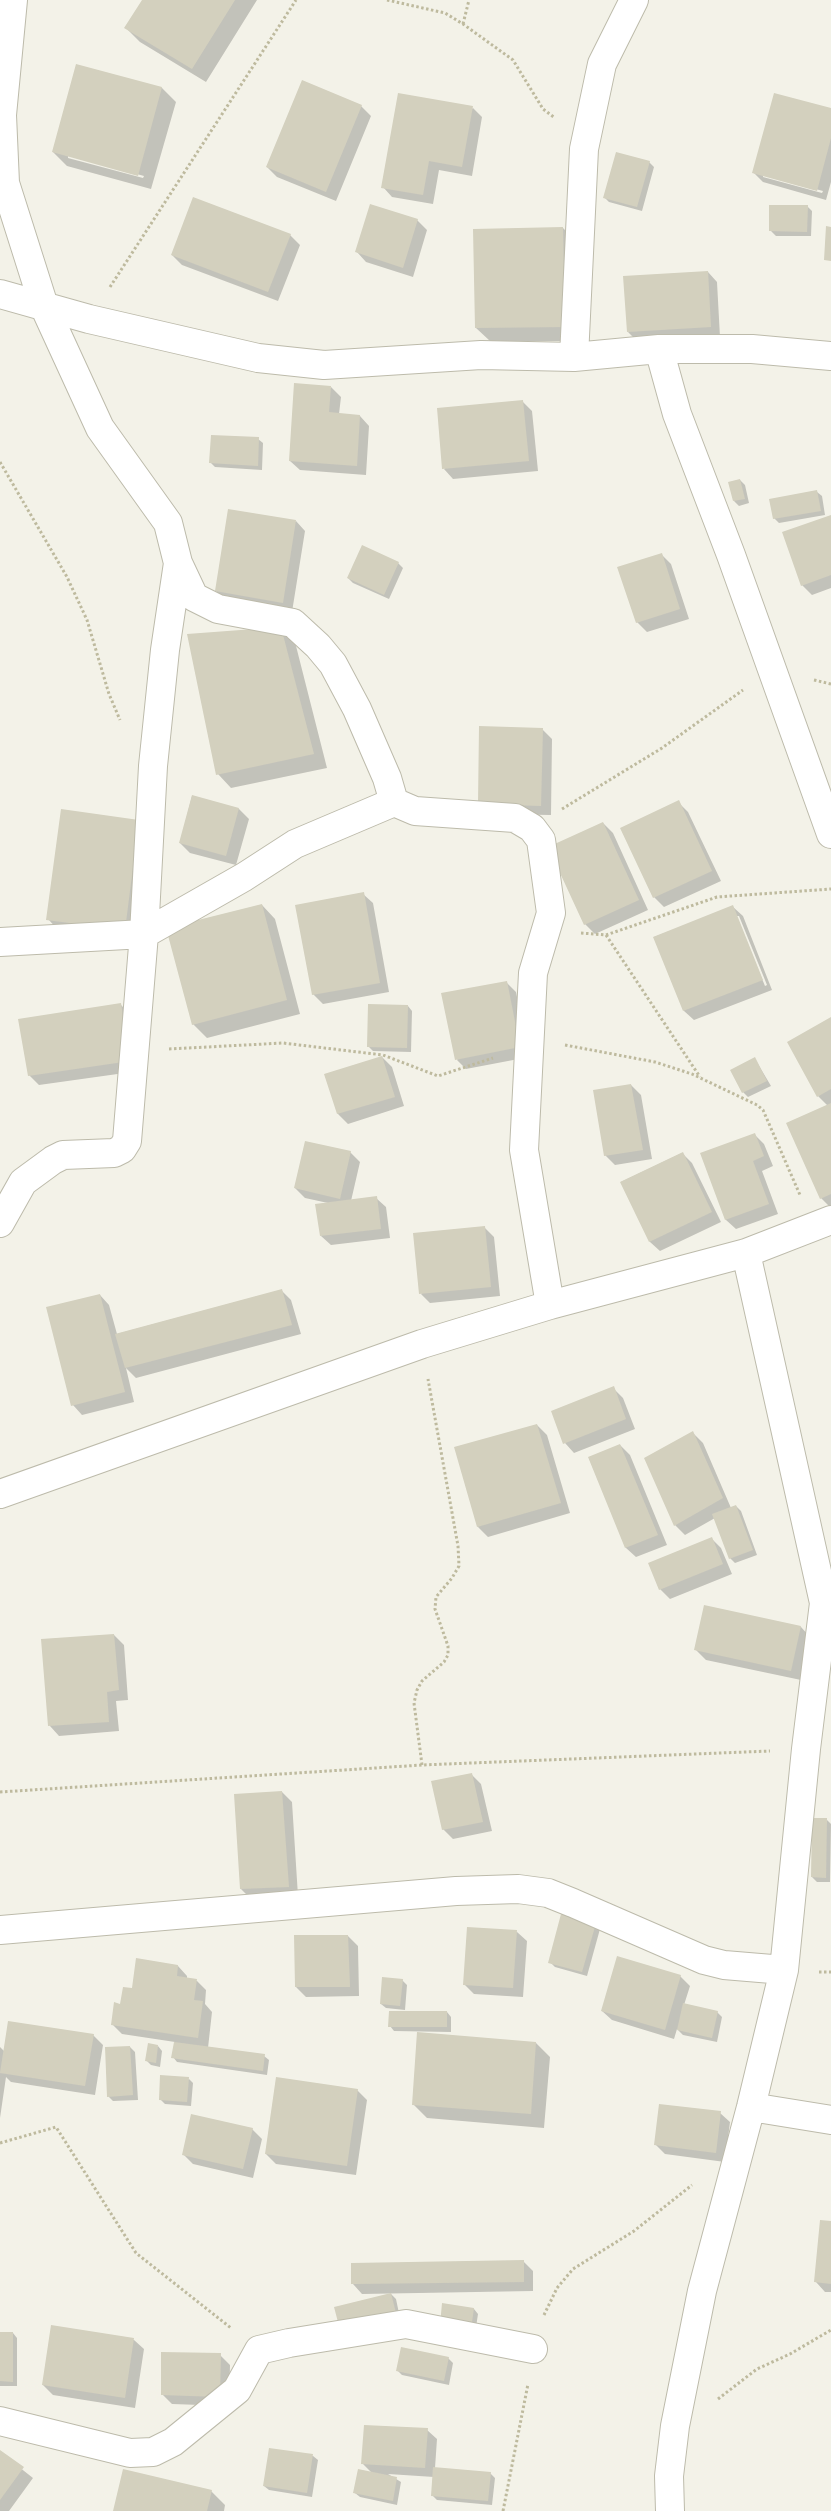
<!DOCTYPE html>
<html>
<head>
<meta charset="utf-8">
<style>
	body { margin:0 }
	canvas { display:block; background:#f3f2e8 }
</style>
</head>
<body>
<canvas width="831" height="2511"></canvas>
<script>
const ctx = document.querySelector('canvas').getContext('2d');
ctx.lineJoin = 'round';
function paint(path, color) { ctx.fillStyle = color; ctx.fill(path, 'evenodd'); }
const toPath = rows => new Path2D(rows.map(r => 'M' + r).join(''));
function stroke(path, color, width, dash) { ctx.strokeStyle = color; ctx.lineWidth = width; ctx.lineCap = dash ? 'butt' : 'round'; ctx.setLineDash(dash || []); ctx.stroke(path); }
paint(toPath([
	[143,0,257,0,206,82,140,42,126,28],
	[77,65,162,88,176,102,151,189,67,166,53,152],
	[68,155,144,176,143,178,68,158],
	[361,106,371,116,336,201,277,177,267,167],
	[473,108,482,117,472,176,439,170,433,204,392,197,383,187],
	[831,110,831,182,826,200,763,182,753,172],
	[763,175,823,191,822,193,763,177],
	[649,162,654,167,642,211,609,202,604,197],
	[807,206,812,211,811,236,776,236,771,231],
	[417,220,427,230,413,277,366,262,357,252],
	[563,228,577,242,579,341,490,341,476,328],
	[290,235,300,245,278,301,182,265,172,255],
	[708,272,717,282,720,337,638,342,628,332],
	[331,387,341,397,339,414,360,416,369,426,366,475,300,470,290,461],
	[522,401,532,411,538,471,453,479,444,469],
	[258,439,263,443,262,470,215,467,210,462],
	[740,480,745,485,749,503,739,506,734,501,730,483],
	[817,492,822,496,825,515,779,523,774,518],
	[831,516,831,588,812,595,802,585],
	[296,521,305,531,292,612,226,601,216,591],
	[661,554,671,564,689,619,647,632,637,622],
	[398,563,403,568,389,599,353,583,348,578],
	[281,628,295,642,327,768,231,788,218,774],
	[542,729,552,739,551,815,489,814],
	[192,796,239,809,249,819,236,865,190,853,180,843],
	[678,802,688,812,721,881,664,907,654,897],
	[603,823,613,833,648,910,595,934,585,924],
	[152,835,138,943,61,933,48,919],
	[363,894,373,903,389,992,323,1004,313,994],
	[262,905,275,919,300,1014,207,1038,193,1024],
	[733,907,743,916,772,990,694,1020,684,1011,654,937],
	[736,916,739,916,767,985,765,986],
	[506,982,516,992,529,1057,466,1069,457,1060],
	[121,1005,130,1014,139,1071,39,1085,29,1075],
	[408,1006,412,1011,411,1052,373,1051,368,1046],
	[831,1019,831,1208,821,1198,828,1106,818,1096],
	[382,1057,392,1067,404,1106,348,1124,338,1114,325,1075],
	[755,1059,771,1086,748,1097,743,1092],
	[631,1085,641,1095,652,1159,615,1165,605,1155],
	[754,1134,764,1144,773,1166,762,1171,778,1214,736,1229,726,1220,702,1154],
	[350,1152,360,1162,351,1201,376,1198,386,1207,390,1238,331,1245,321,1236,328,1203,305,1198,295,1188],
	[682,1153,692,1163,721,1222,660,1251,650,1242,621,1182],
	[484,1227,494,1237,500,1296,430,1303,421,1294],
	[281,1290,291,1300,301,1334,136,1378,126,1368,134,1402,82,1415,73,1405,100,1295,109,1305,117,1334],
	[613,1388,623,1398,635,1429,574,1453,565,1443],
	[537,1425,547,1435,570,1513,488,1537,478,1527,455,1448],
	[693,1433,703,1443,731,1508,736,1506,741,1511,757,1555,735,1563,730,1558,715,1518,685,1535,675,1525,646,1458],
	[620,1445,630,1455,667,1545,636,1557,626,1548,589,1458],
	[711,1538,721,1548,732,1574,670,1599,660,1589],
	[801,1627,810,1637,801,1680,706,1660,696,1650],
	[114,1635,124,1645,128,1700,116,1701,119,1731,59,1736,50,1726,43,1640],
	[472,1775,481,1784,492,1831,453,1839,443,1829],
	[282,1792,292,1802,298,1896,251,1899,241,1889],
	[827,1820,831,1824,830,1882,817,1882,812,1877],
	[562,1915,600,1929,587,1976,555,1967,550,1962],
	[468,1929,517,1932,527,1941,523,1997,474,1994,464,1984],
	[348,1936,358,1946,359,1996,306,1997,296,1987],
	[178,1966,187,1976,187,1979,197,1981,206,1990,205,2004,212,2012,208,2048,264,2056,269,2060,267,2075,177,2062,173,2057,175,2042,122,2034,113,2025,121,2005,133,1989],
	[680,1976,690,1986,684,2005,717,2012,722,2017,717,2042,683,2035,677,2029,674,2039,612,2020,602,2011],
	[402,1980,407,1985,405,2010,386,2008,381,2004],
	[447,2012,451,2017,451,2032,394,2031,390,2026],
	[93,2035,103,2045,95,2095,11,2082,6,2077,0,2118,0,2047,4,2051],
	[536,2043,550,2057,544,2128,427,2118,413,2104],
	[158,2046,162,2051,160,2067,151,2065,146,2060],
	[130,2047,135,2052,138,2100,113,2101,108,2096],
	[189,2079,193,2083,191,2106,165,2104,160,2099],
	[357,2090,367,2100,356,2175,276,2164,266,2154],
	[720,2113,730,2122,725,2162,665,2154,655,2144],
	[252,2129,262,2139,253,2178,193,2164,183,2154],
	[831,2222,831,2292,825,2292,816,2282],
	[523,2261,533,2271,533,2291,362,2294,353,2284],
	[391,2294,396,2299,400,2318,345,2330],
	[444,2305,474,2309,478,2314,475,2334],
	[52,2327,134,2340,144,2349,135,2408,53,2395,43,2385],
	[0,2333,13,2333,17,2338,17,2386,0,2386],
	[220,2355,230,2365,229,2406,172,2404,162,2394],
	[448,2358,453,2363,449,2385,402,2375,397,2370],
	[427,2430,437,2439,435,2468,490,2473,495,2478,492,2505,437,2500,432,2495,434,2477,388,2474,401,2482,397,2505,360,2497,355,2493,372,2473,363,2464],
	[270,2449,313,2456,318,2460,312,2497,269,2490,264,2486],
	[0,2452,33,2478,9,2511,0,2511],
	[211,2491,225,2505,224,2511,115,2511]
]), '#0003');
paint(toPath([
	[142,0,235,0,192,69,124,28],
	[76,64,162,87,138,176,52,152],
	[302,80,362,105,326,192,266,167],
	[398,93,473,106,462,167,429,161,423,195,381,188],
	[774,93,831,108,831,138,817,191,752,173],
	[616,152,650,161,637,207,603,198],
	[193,197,291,234,268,292,171,255],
	[370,204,418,219,403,268,355,252],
	[769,205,808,205,807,232,769,231],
	[826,226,831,227,831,261,824,260],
	[563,227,565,327,475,328,473,229],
	[708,271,711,327,627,332,623,276],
	[294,383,331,386,329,412,360,415,357,466,289,461],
	[523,400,529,461,442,469,437,408],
	[211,435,259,437,258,466,209,463],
	[740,479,745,499,733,501,728,482],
	[817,490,821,511,773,519,769,499],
	[228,509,296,520,283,603,215,591],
	[831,515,831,575,801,586,782,532],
	[362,545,399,562,384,595,347,578],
	[662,553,680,609,636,623,617,567],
	[281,627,314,754,216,775,187,634],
	[479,726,543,728,541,806,478,804],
	[192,795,239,808,226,856,179,843],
	[679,800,712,871,653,898,620,828],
	[61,809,139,820,125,930,46,920],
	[603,822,639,900,584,925,548,847],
	[364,892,380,983,312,995,295,905],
	[262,904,287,1000,192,1025,166,928],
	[733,905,763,980,683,1011,653,937],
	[507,981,520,1047,455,1060,441,993],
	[121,1003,130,1061,28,1076,18,1019],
	[368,1004,408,1005,407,1048,367,1047],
	[831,1017,831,1089,817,1097,787,1042],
	[382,1056,395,1097,337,1114,324,1074],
	[755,1057,767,1081,742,1093,730,1070],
	[631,1084,643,1150,604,1156,593,1090],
	[831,1103,831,1194,820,1199,786,1123],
	[755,1133,764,1156,753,1161,769,1204,725,1220,700,1153],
	[305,1141,351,1151,340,1199,294,1188],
	[683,1152,712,1212,649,1242,620,1182],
	[377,1196,381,1229,320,1236,315,1204],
	[485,1226,491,1287,419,1294,413,1233],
	[282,1289,292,1325,125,1368,115,1334],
	[100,1294,125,1392,71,1406,46,1307],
	[614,1386,626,1419,563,1444,551,1411],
	[537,1424,561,1503,477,1527,454,1447],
	[693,1431,723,1498,674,1526,644,1458],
	[620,1444,658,1535,625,1548,588,1457],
	[736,1505,753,1550,729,1559,712,1514],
	[712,1537,723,1564,659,1590,648,1563],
	[704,1605,801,1626,791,1671,694,1650],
	[114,1634,119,1690,107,1692,109,1722,48,1726,41,1639],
	[472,1773,483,1822,442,1830,431,1781],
	[282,1791,289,1887,240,1889,234,1794],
	[812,1818,827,1818,826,1878,811,1877],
	[561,1914,596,1923,582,1972,548,1963],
	[467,1927,517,1930,513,1988,463,1985],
	[294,1935,348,1935,350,1987,295,1987],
	[617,1956,681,1975,665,2030,601,2011],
	[136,1958,178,1965,177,1976,197,1979,194,2000,203,2001,198,2038,111,2025,114,2002,120,2004,123,1987,132,1988],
	[382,1977,403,1979,400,2006,380,2004],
	[683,2003,718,2011,712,2038,677,2030],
	[389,2011,447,2011,447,2027,388,2027],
	[8,2021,94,2034,85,2086,0,2073],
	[417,2032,536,2042,531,2114,412,2105],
	[174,2042,265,2054,263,2071,171,2058],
	[148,2043,158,2045,156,2063,145,2061],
	[130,2046,133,2095,107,2097,105,2047],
	[160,2075,189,2077,187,2102,159,2100],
	[276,2077,358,2089,347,2166,265,2154],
	[659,2104,721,2111,716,2153,654,2145],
	[191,2114,253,2128,243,2169,182,2155],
	[820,2220,831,2221,831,2284,814,2282],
	[524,2260,524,2282,351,2284,351,2263],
	[391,2293,396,2313,339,2326,334,2307],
	[442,2303,474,2308,471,2329,440,2325],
	[51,2325,134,2338,125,2398,42,2385],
	[0,2332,13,2332,13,2382,0,2381],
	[401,2347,449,2357,444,2381,396,2371],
	[161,2352,221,2353,220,2397,161,2395],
	[364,2425,428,2428,425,2468,361,2464],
	[269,2448,313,2454,307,2493,263,2486],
	[0,2450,24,2467,0,2500],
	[433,2467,491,2472,488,2501,431,2496],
	[123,2469,212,2490,207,2511,113,2511],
	[358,2469,397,2477,393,2501,353,2493]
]), '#d3d0be');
const street = toPath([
	[0,294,89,319,258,358,324,365,481,355,574,357,659,349,752,349,831,356],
	[659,349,677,414,731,555,831,834],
	[574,357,584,149,602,64,634,0],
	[178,563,194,597,218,609,293,623,318,646,333,664,357,709,387,778,394,802,415,811,515,818,532,828,541,840,551,913,533,973,524,1150,550,1305],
	[0,942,144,934,244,877,295,844,394,802],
	[0,1223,23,1182,53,1160,63,1155,114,1153,122,1149,127,1141,144,934,153,766,165,650,178,563,168,523,100,428,44,306,5,183,2,115,13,0],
	[0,1494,422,1344,550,1305,746,1253,831,1220],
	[0,1930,456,1891,518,1889,548,1893,573,1903,704,1960,724,1965,784,1970],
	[751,2107,831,2120],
	[0,2421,130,2453,153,2452,173,2442,237,2390,259,2350,289,2343,406,2324,533,2349],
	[670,2511,669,2476,675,2426,702,2291,751,2107,784,1970,806,1749,824,1603,746,1253]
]);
stroke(street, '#bdbbab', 30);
stroke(toPath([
	[387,0,445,13,463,24,513,60,543,109,555,118],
	[463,24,469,0],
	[110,287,296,0],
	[0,462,67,577,87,620,109,694,120,720],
	[814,680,831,684],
	[562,809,662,748,743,690],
	[581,933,606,935,717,897,831,889],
	[606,935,700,1077],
	[565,1045,655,1062,692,1074,757,1105,763,1110,800,1195],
	[169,1049,283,1043,383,1055,438,1076,493,1058],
	[422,1765,414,1703,417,1690,422,1681,444,1662,448,1655,448,1646,435,1609,436,1597,452,1578,459,1566,458,1546,428,1379],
	[0,1792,422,1765,770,1751],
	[819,1972,831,1972],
	[0,2143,56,2127,136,2253,231,2328],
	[544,2315,557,2288,573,2269,634,2231,692,2185],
	[718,2399,757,2369,790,2354,831,2330],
	[503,2511,528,2384]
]), '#beba9e', 3, [2.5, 2.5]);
stroke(street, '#fff', 28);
</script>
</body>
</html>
